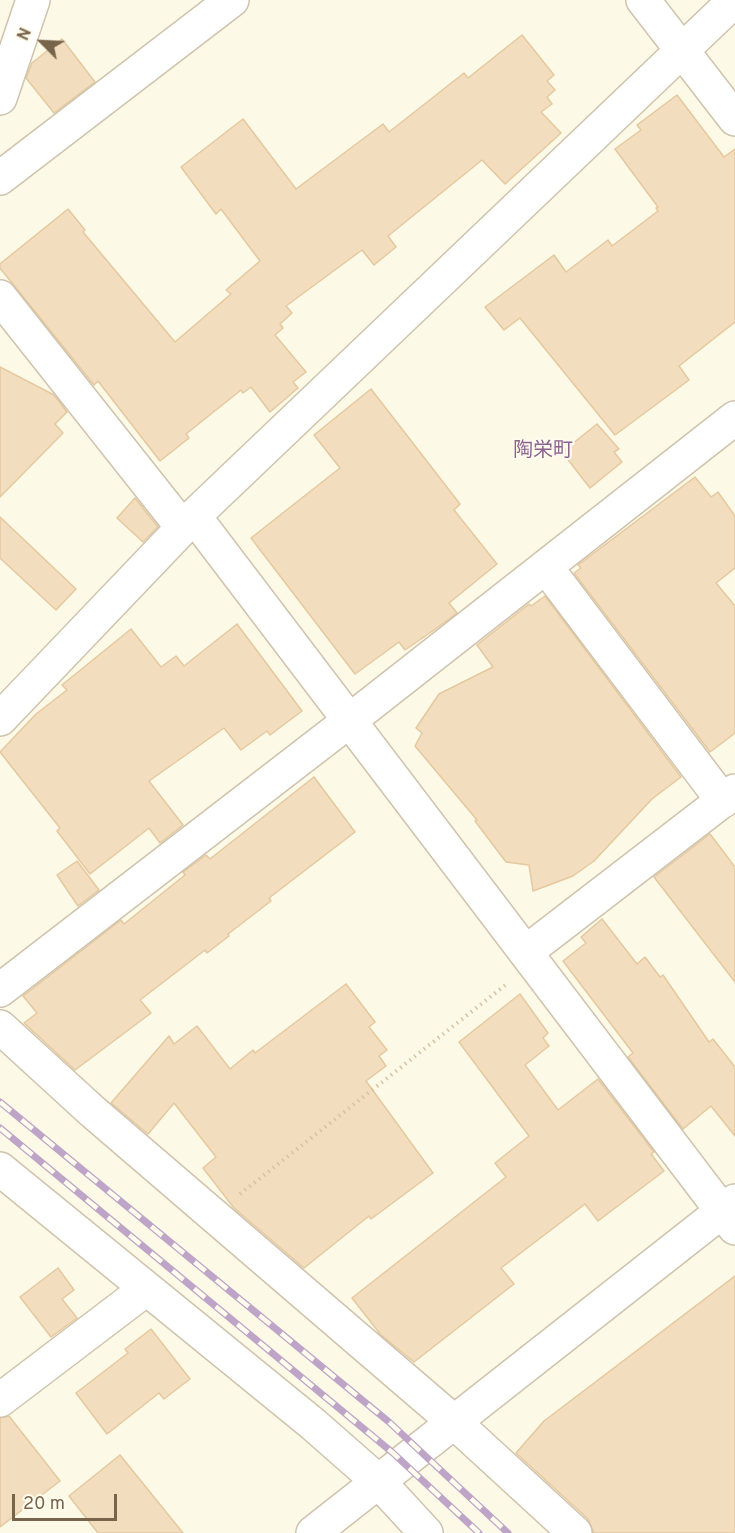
<!DOCTYPE html>
<html>
<head>
<meta charset="utf-8">
<style>
	body { margin:0 }
	#map { position:relative; width:735px; height:1533px; overflow:hidden; background:#fdf9e7; font-family:Overpass,sans-serif }
	canvas { display:block }
	.north { position:absolute; left:12px; top:12px; width:60px; height:60px; -webkit-text-stroke:4px #fffced; paint-order:stroke; rotate:294deg; font-size:16px; font-weight:700; line-height:24px; text-align:center; color:#77644b }
	.north::after { content:''; display:block; margin:auto; width:21px; height:27px; background:#77644b; clip-path:polygon(50% 0,100% 100%,50% 72%,0 100%) }
	.scale { position:absolute; left:12px; top:1494px; width:105px; height:27px; box-sizing:border-box; border:3px solid #77644b; border-top:0; padding-left:8px; font-size:18px; line-height:21px; white-space:nowrap; color:#77644b; -webkit-text-stroke:4px #fffced; paint-order:stroke }
</style>
</head>
<body>
<div id="map">
<canvas width="735" height="1533"></canvas>
<div class="north">N</div>
<div class="scale">20 m</div>
</div>
<script>
const ctx = document.querySelector('canvas').getContext('2d');
ctx.lineJoin = 'round';
function paint(path, color) { ctx.fillStyle = color; ctx.fill(path, 'evenodd'); }
const toPath = rows => new Path2D(rows.map(r => 'M' + r).join(''));
function stroke(path, color, width, dash) { ctx.strokeStyle = color; ctx.lineWidth = width; ctx.lineCap = dash ? 'butt' : 'round'; ctx.setLineDash(dash || []); ctx.stroke(path); }
function drawText(font, color, halo, rows, align = 'center') {
  ctx.font = font + ' Overpass,"Noto Sans JP",sans-serif'; ctx.lineWidth = 4.5; ctx.setLineDash([]); ctx.textBaseline = 'middle'; ctx.strokeStyle = halo; ctx.fillStyle = color; for (const [text, x, y, turn = 0] of rows) {
    ctx.save(); ctx.translate(x, y); ctx.rotate((+turn || 0) * Math.PI / 180); ctx.textAlign = isNaN(turn) ? turn : align; if (halo) ctx.strokeText(text, 0, 0); ctx.fillText(text, 0, 0); ctx.restore();
  }
}
const building = toPath([
	[522,35,554,75,547,81,555,90,547,97,552,104,541,112,561,133,505,184,482,160,388,236,396,247,374,265,362,250,286,306,292,313,280,324,283,328,275,335,306,372,293,382,298,388,270,412,251,387,243,393,241,390,186,434,189,438,160,461,98,381,94,385,0,268,0,264,68,209,85,230,83,232,175,342,231,294,226,290,260,261,221,209,216,214,181,167,243,119,296,189,383,124,389,132,464,73,468,78,522,35],
	[62,39,95,82,54,113,26,78,32,63,62,39],
	[677,95,724,157,735,149,735,322,679,366,689,380,615,435,520,318,504,330,485,307,554,255,566,272,608,240,612,246,658,211,656,208,658,207,615,149,641,130,637,125,677,95],
	[0,367,54,395,67,412,55,424,63,433,0,497,0,367],
	[371,389,460,504,454,510,497,564,449,603,457,613,434,630,405,650,399,642,355,674,251,538,340,468,314,435,371,389],
	[597,424,619,449,614,452,622,462,590,488,562,452,597,424],
	[695,477,711,497,718,492,735,516,735,568,716,583,735,606,735,733,710,752,574,573,581,568,578,565,695,477],
	[135,498,158,527,143,542,117,518,135,498],
	[0,517,76,589,56,610,0,558,0,517],
	[545,596,681,777,652,799,594,861,573,876,533,891,529,865,506,862,475,821,477,820,415,746,422,733,416,728,439,694,493,667,477,645,529,604,531,606,545,596],
	[237,624,302,711,270,735,267,731,241,750,224,728,149,781,183,825,160,843,149,828,90,874,57,831,60,828,0,752,36,714,67,690,62,685,131,629,161,667,176,656,184,666,237,624],
	[314,777,355,832,269,898,271,901,228,934,229,936,207,953,205,950,140,1000,151,1013,75,1070,24,1023,37,1013,23,996,121,920,124,924,185,875,183,872,206,855,210,859,314,777],
	[710,834,735,867,735,982,654,877,710,834],
	[77,861,99,890,78,906,57,875,77,861],
	[602,919,637,964,645,957,660,977,663,975,709,1042,713,1039,735,1067,735,1136,711,1106,683,1129,628,1057,633,1053,563,961,586,943,581,937,602,919],
	[346,984,375,1022,369,1027,387,1050,379,1056,386,1066,366,1081,433,1173,371,1219,369,1216,304,1268,234,1208,203,1168,216,1157,174,1103,148,1134,111,1103,169,1036,174,1044,197,1026,230,1069,253,1050,255,1053,346,984],
	[520,994,548,1033,543,1038,549,1046,525,1065,558,1110,598,1079,654,1152,651,1154,664,1171,598,1221,585,1204,501,1268,514,1284,414,1362,381,1335,352,1298,506,1177,495,1163,529,1136,459,1042,520,994],
	[58,1268,74,1290,62,1299,77,1318,51,1337,20,1297,58,1268],
	[735,1276,735,1533,594,1533,588,1519,516,1453,544,1421,735,1276],
	[151,1329,190,1379,164,1399,159,1393,107,1434,76,1393,128,1353,125,1349,151,1329],
	[9,1416,60,1481,0,1527,0,1418,9,1416],
	[120,1455,183,1533,98,1533,69,1496,120,1455]
]);
paint(building, '#f2debe');
stroke(building, '#e5c89e', 1.5);
const minor = toPath([
	[643,0,735,119],
	[0,98,33,0],
	[0,178,232,0],
	[0,297,183,528],
	[194,516,735,1228],
	[546,567,723,801],
	[0,719,194,516,735,0],
	[526,952,735,791],
	[0,990,349,721,735,418],
	[0,1027,92,1111,453,1421,575,1533],
	[0,1169,313,1424,379,1482,426,1533],
	[0,1400,146,1289],
	[313,1533,735,1201]
]);
stroke(minor, '#cfc3ad', 36);
stroke(toPath([
	[240,1194,508,983]
]), '#d7c2a1', 4, [1.5, 4.5]);
stroke(minor, '#fff', 33);
const rail = toPath([
	[0,1102,389,1422,508,1533],
	[0,1128,393,1453,479,1533]
]);
stroke(rail, '#bea4c7', 7);
stroke(rail, '#fffced', 4.5, [14]);
drawText('20px', '#8c6293', '#fffced', [
	["陶栄町",543,452]
]);
</script>
</body>
</html>
